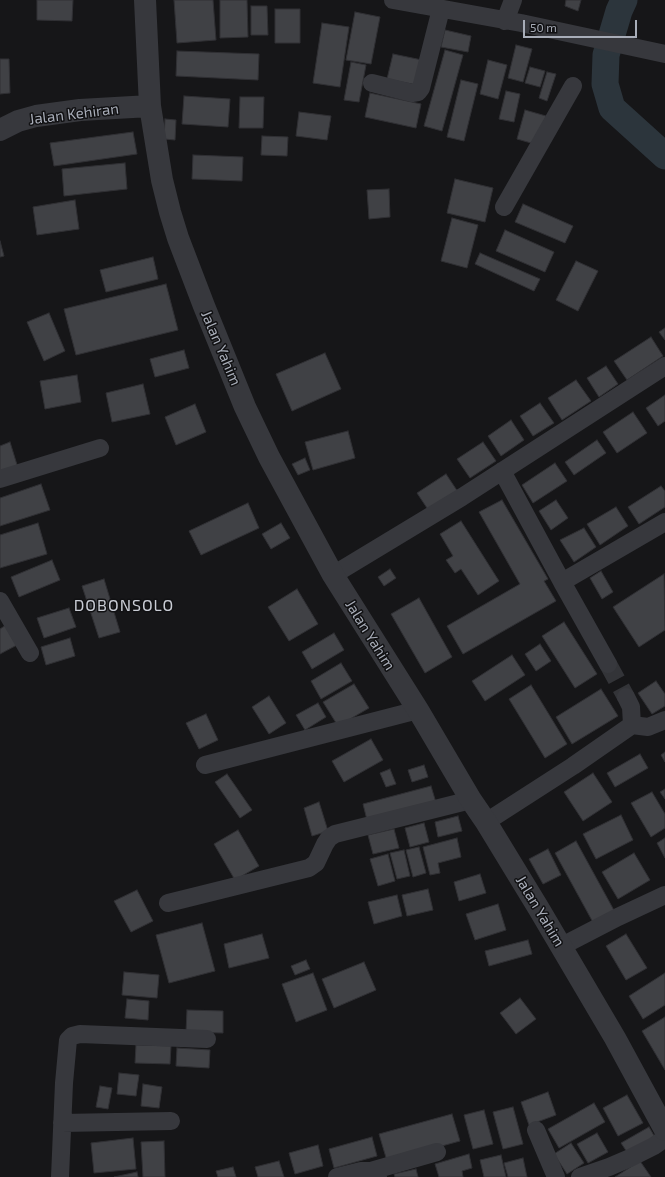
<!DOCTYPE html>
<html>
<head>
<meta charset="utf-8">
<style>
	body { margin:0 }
	#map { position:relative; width:665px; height:1177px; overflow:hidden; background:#161618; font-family:"Exo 2",sans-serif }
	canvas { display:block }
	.scale { position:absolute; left:523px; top:20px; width:114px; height:18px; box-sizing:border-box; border:2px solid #a8adb8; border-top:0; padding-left:5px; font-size:12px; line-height:14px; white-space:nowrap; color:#a8adb8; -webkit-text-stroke:3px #111113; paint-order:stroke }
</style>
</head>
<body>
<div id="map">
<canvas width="665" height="1177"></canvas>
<div class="scale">50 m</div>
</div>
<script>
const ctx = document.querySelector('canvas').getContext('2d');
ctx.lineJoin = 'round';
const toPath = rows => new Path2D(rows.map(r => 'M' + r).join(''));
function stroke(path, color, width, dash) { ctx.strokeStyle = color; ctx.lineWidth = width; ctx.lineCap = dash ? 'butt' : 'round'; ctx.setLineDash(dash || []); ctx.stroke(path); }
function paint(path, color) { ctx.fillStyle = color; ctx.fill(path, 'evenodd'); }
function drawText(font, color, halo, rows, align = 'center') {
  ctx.font = font + ' "Exo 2",sans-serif'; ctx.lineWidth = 3; ctx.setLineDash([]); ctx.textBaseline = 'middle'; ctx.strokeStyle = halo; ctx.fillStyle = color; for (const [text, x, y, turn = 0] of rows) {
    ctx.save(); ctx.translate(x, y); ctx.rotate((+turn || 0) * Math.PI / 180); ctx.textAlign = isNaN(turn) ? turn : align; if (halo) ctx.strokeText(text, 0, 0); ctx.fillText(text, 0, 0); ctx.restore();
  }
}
stroke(toPath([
	[624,0,619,11,606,55,605,84,612,108,665,156]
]), '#2c353c', 27);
const building = toPath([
	[37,0,73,0,72,21,37,20,37,0],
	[174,0,213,0,216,40,177,43,174,0],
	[220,0,247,0,248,37,220,38,220,0],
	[566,0,581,0,578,11,565,6,566,0],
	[251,6,267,6,268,35,251,35,251,6],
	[275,9,300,9,300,43,275,43,275,9],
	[355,12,380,17,371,64,346,60,355,12],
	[322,23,349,27,340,87,313,83,322,23],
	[445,30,471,36,468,52,441,47,445,30],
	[516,45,532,49,523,82,508,78,516,45],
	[445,50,463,55,442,131,424,126,445,50],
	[177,51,259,54,258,80,176,76,177,51],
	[393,54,422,60,417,85,387,79,393,54],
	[0,59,9,59,10,93,0,94,0,59],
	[488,60,507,65,498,99,480,94,488,60],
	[351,62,366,65,359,102,344,100,351,62],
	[530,67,545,71,540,87,525,83,530,67],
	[547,72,556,74,547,101,539,98,547,72],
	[461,80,478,84,464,141,447,137,461,80],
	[506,91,520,94,514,122,499,119,506,91],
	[370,93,421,104,416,128,365,117,370,93],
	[184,96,230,99,228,127,182,124,184,96],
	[240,97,264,97,263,128,239,128,240,97],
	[525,110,546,116,538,145,517,139,525,110],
	[299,112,331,116,327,140,296,136,299,112],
	[165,119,176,120,175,140,164,139,165,119],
	[133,132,137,154,54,166,50,143,133,132],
	[262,136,288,137,287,156,261,155,262,136],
	[193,155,243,157,242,181,192,179,193,155],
	[125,163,127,189,64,196,62,169,125,163],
	[455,179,493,188,485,222,447,213,455,179],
	[389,189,390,217,369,219,367,190,389,189],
	[75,200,79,229,37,235,33,207,75,200],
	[523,204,573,226,565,243,515,222,523,204],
	[452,218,478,225,467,268,441,261,452,218],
	[505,230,554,252,545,272,496,251,505,230],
	[0,241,4,256,0,257,0,241],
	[480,253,540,279,534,291,475,264,480,253],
	[153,257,158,279,106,292,100,270,153,257],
	[576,261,598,271,578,311,556,300,576,261],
	[166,284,178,330,76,355,64,309,166,284],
	[49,313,65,351,44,361,27,322,49,313],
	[665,328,665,340,659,332,665,328],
	[651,337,663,356,627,380,614,361,651,337],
	[184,350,189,368,155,377,150,359,184,350],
	[325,353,341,389,292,411,276,374,325,353],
	[606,366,618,384,599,397,587,378,606,366],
	[77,375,81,402,45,409,40,381,77,375],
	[576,380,591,401,562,420,548,398,576,380],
	[143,384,150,414,112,422,106,393,143,384],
	[665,395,665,421,658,426,646,408,665,395],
	[540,403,554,423,533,436,520,416,540,403],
	[195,404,206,432,176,445,165,417,195,404],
	[633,412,647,433,617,453,603,432,633,412],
	[511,420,524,440,501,456,488,436,511,420],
	[348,431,355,458,313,470,305,442,348,431],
	[597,440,606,453,574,475,565,462,597,440],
	[10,442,18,468,0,474,0,446,10,442],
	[483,442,496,461,470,478,457,459,483,442],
	[305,458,310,470,298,475,292,464,305,458],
	[555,463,567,481,533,503,522,485,555,463],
	[446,474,458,492,429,511,417,493,446,474],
	[41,484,50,510,0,526,0,498,41,484],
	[661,486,665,491,665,507,639,524,628,507,661,486],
	[502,500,548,579,544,581,556,601,463,654,447,626,520,584,479,512,502,500],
	[556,500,568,518,551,530,539,511,556,500],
	[248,503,259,528,201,555,189,531,248,503],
	[616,507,628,526,600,545,587,524,616,507],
	[461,521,499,581,478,595,461,569,455,573,446,560,453,556,440,534,461,521],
	[38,523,47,554,0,568,0,535,38,523],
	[281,523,290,538,271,549,262,534,281,523],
	[584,528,596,547,574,562,560,540,584,528],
	[52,560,60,580,19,597,11,577,52,560],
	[390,569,396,578,384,586,378,577,390,569],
	[601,571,613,592,602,599,590,578,601,571],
	[664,574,665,630,639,647,613,607,664,574],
	[104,579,120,632,99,638,82,586,104,579],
	[297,589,318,624,289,641,268,607,297,589],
	[419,598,452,657,425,673,391,614,419,598],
	[69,608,76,627,44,638,37,618,69,608],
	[564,622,597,674,575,688,542,636,564,622],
	[6,625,17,645,0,654,0,629,6,625],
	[334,633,344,650,312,669,302,652,334,633],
	[70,638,75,656,46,665,41,647,70,638],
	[540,644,551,661,536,671,525,654,540,644],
	[512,655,525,675,485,701,472,681,512,655],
	[341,663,352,681,321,699,311,681,341,663],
	[656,681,665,694,665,706,652,714,638,693,656,681],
	[354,684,369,708,338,726,323,702,354,684],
	[531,685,567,744,545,758,509,699,531,685],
	[601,689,618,716,572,744,556,717,601,689],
	[269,696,286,723,269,734,252,707,269,696],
	[318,703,326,717,305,730,296,715,318,703],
	[206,714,218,740,199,749,186,723,206,714],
	[371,739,383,760,344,782,332,761,371,739],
	[665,752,665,762,661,755,665,752],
	[640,754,648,768,615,787,607,773,640,754],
	[424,765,428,777,412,782,408,770,424,765],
	[390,769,396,784,386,787,380,773,390,769],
	[593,773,612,802,583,821,564,792,593,773],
	[227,774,252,810,240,818,215,782,227,774],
	[431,786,437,806,368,824,363,804,431,786],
	[665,789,665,799,660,792,665,789],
	[652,792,665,814,665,828,651,837,631,803,652,792],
	[319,802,328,831,312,836,304,808,319,802],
	[621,815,633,840,596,859,583,834,621,815],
	[458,816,462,831,438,837,435,822,458,816],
	[424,823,429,842,410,847,405,828,424,823],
	[394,829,399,848,373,854,368,835,394,829],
	[238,830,259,866,235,880,214,844,238,830],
	[457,838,461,857,438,863,440,873,430,875,423,847,457,838],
	[665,838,665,858,657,843,665,838],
	[576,841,616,914,595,926,555,853,576,841],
	[419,847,426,873,413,877,406,850,419,847],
	[548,849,561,875,543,884,529,859,548,849],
	[404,850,410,876,397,879,390,853,404,850],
	[634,853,650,880,618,899,602,872,634,853],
	[388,854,395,881,378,886,370,859,388,854],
	[480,874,486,893,459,901,454,882,480,874],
	[428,889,433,910,407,916,402,895,428,889],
	[137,890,153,921,131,932,114,901,137,890],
	[397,895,402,916,374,924,368,902,397,895],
	[498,904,506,930,475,940,466,914,498,904],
	[202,923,215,971,169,983,156,935,202,923],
	[262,934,269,958,229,968,224,944,262,934],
	[626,934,647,968,626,980,606,946,626,934],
	[528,940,532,954,489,966,485,951,528,940],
	[306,960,310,969,295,975,291,966,306,960],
	[364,962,376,990,334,1008,322,979,364,962],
	[124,972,159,975,157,998,122,995,124,972],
	[313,973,327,1010,296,1022,282,984,313,973],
	[665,973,665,1005,643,1019,629,996,665,973],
	[520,998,536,1019,516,1034,500,1013,520,998],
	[127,999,149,1001,148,1020,125,1018,127,999],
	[187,1010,223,1011,223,1033,186,1032,187,1010],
	[665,1017,665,1070,642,1031,665,1017],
	[136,1045,171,1046,170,1064,135,1063,136,1045],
	[177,1048,210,1050,209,1068,176,1066,177,1048],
	[119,1073,139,1075,136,1096,117,1094,119,1073],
	[143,1084,162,1087,159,1108,141,1106,143,1084],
	[100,1086,112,1088,108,1109,96,1107,100,1086],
	[548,1092,556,1115,529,1125,521,1102,548,1092],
	[627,1095,643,1123,618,1136,603,1108,627,1095],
	[594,1103,605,1122,559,1148,548,1129,594,1103],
	[513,1107,523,1144,503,1149,493,1112,513,1107],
	[484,1110,493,1144,473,1149,464,1115,484,1110],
	[452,1114,460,1141,387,1161,379,1134,452,1114],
	[649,1127,656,1139,629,1155,621,1143,649,1127],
	[597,1133,608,1152,588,1163,577,1144,597,1133],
	[372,1137,377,1156,334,1168,329,1149,372,1137],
	[133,1138,136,1169,94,1173,91,1143,133,1138],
	[164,1141,165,1177,143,1177,141,1142,164,1141],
	[571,1143,584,1163,567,1174,554,1154,571,1143],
	[318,1145,323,1166,295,1174,289,1153,318,1145],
	[469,1154,472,1168,462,1171,463,1177,439,1177,435,1164,469,1154],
	[501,1155,506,1177,484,1177,480,1160,501,1155],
	[523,1158,527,1177,508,1177,504,1163,523,1158],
	[279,1161,284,1177,258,1177,255,1167,279,1161],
	[640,1161,651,1177,615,1177,640,1161],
	[233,1167,236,1177,218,1177,216,1171,233,1167],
	[416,1169,418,1177,395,1177,394,1174,416,1169],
	[137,1172,138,1177,114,1177,137,1172]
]);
paint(building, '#404145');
stroke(building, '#303034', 1);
stroke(toPath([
	[608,664,626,697]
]), '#333438', 18, [18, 9]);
stroke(toPath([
	[393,0,521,23,665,54],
	[505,21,513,0],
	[372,83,412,93,418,92,421,88,441,9],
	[504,207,573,86],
	[502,471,562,582,665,522],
	[0,479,100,448],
	[333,575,462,497,665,366],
	[562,582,608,664],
	[0,601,30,653],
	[632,725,648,727,665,720],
	[205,765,418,710],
	[486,822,573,766,632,725,631,707,626,697],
	[168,903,309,868,316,863,325,844,329,838,335,834,471,800],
	[562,946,618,917,665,895],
	[62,1123,171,1121],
	[536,1130,556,1177],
	[371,1171,437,1152],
	[60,1177,64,1083,68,1040,72,1036,80,1034,207,1039],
	[337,1177,361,1171,371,1171,377,1174,378,1177],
	[580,1177,609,1167,630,1158,654,1146,665,1138]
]), '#37383d', 18);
stroke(toPath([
	[145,0,150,106,162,180,170,212,178,238,204,306,245,407,269,457,333,575,418,710,471,800,486,822,539,909,615,1038,665,1130],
	[0,130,18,121,36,116,80,110,150,106]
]), '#37383d', 22);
drawText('15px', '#a8adb8', '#111113', [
	["Jalan Kehiran",74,114,-7],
	["Jalan Yahim",221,348,67],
	["Jalan Yahim",370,635,58],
	["Jalan Yahim",540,911,59]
]);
ctx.letterSpacing = '1px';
drawText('16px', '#c9ccd4', '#111113', [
	["DOBONSOLO",124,606]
]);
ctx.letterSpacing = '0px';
</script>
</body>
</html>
